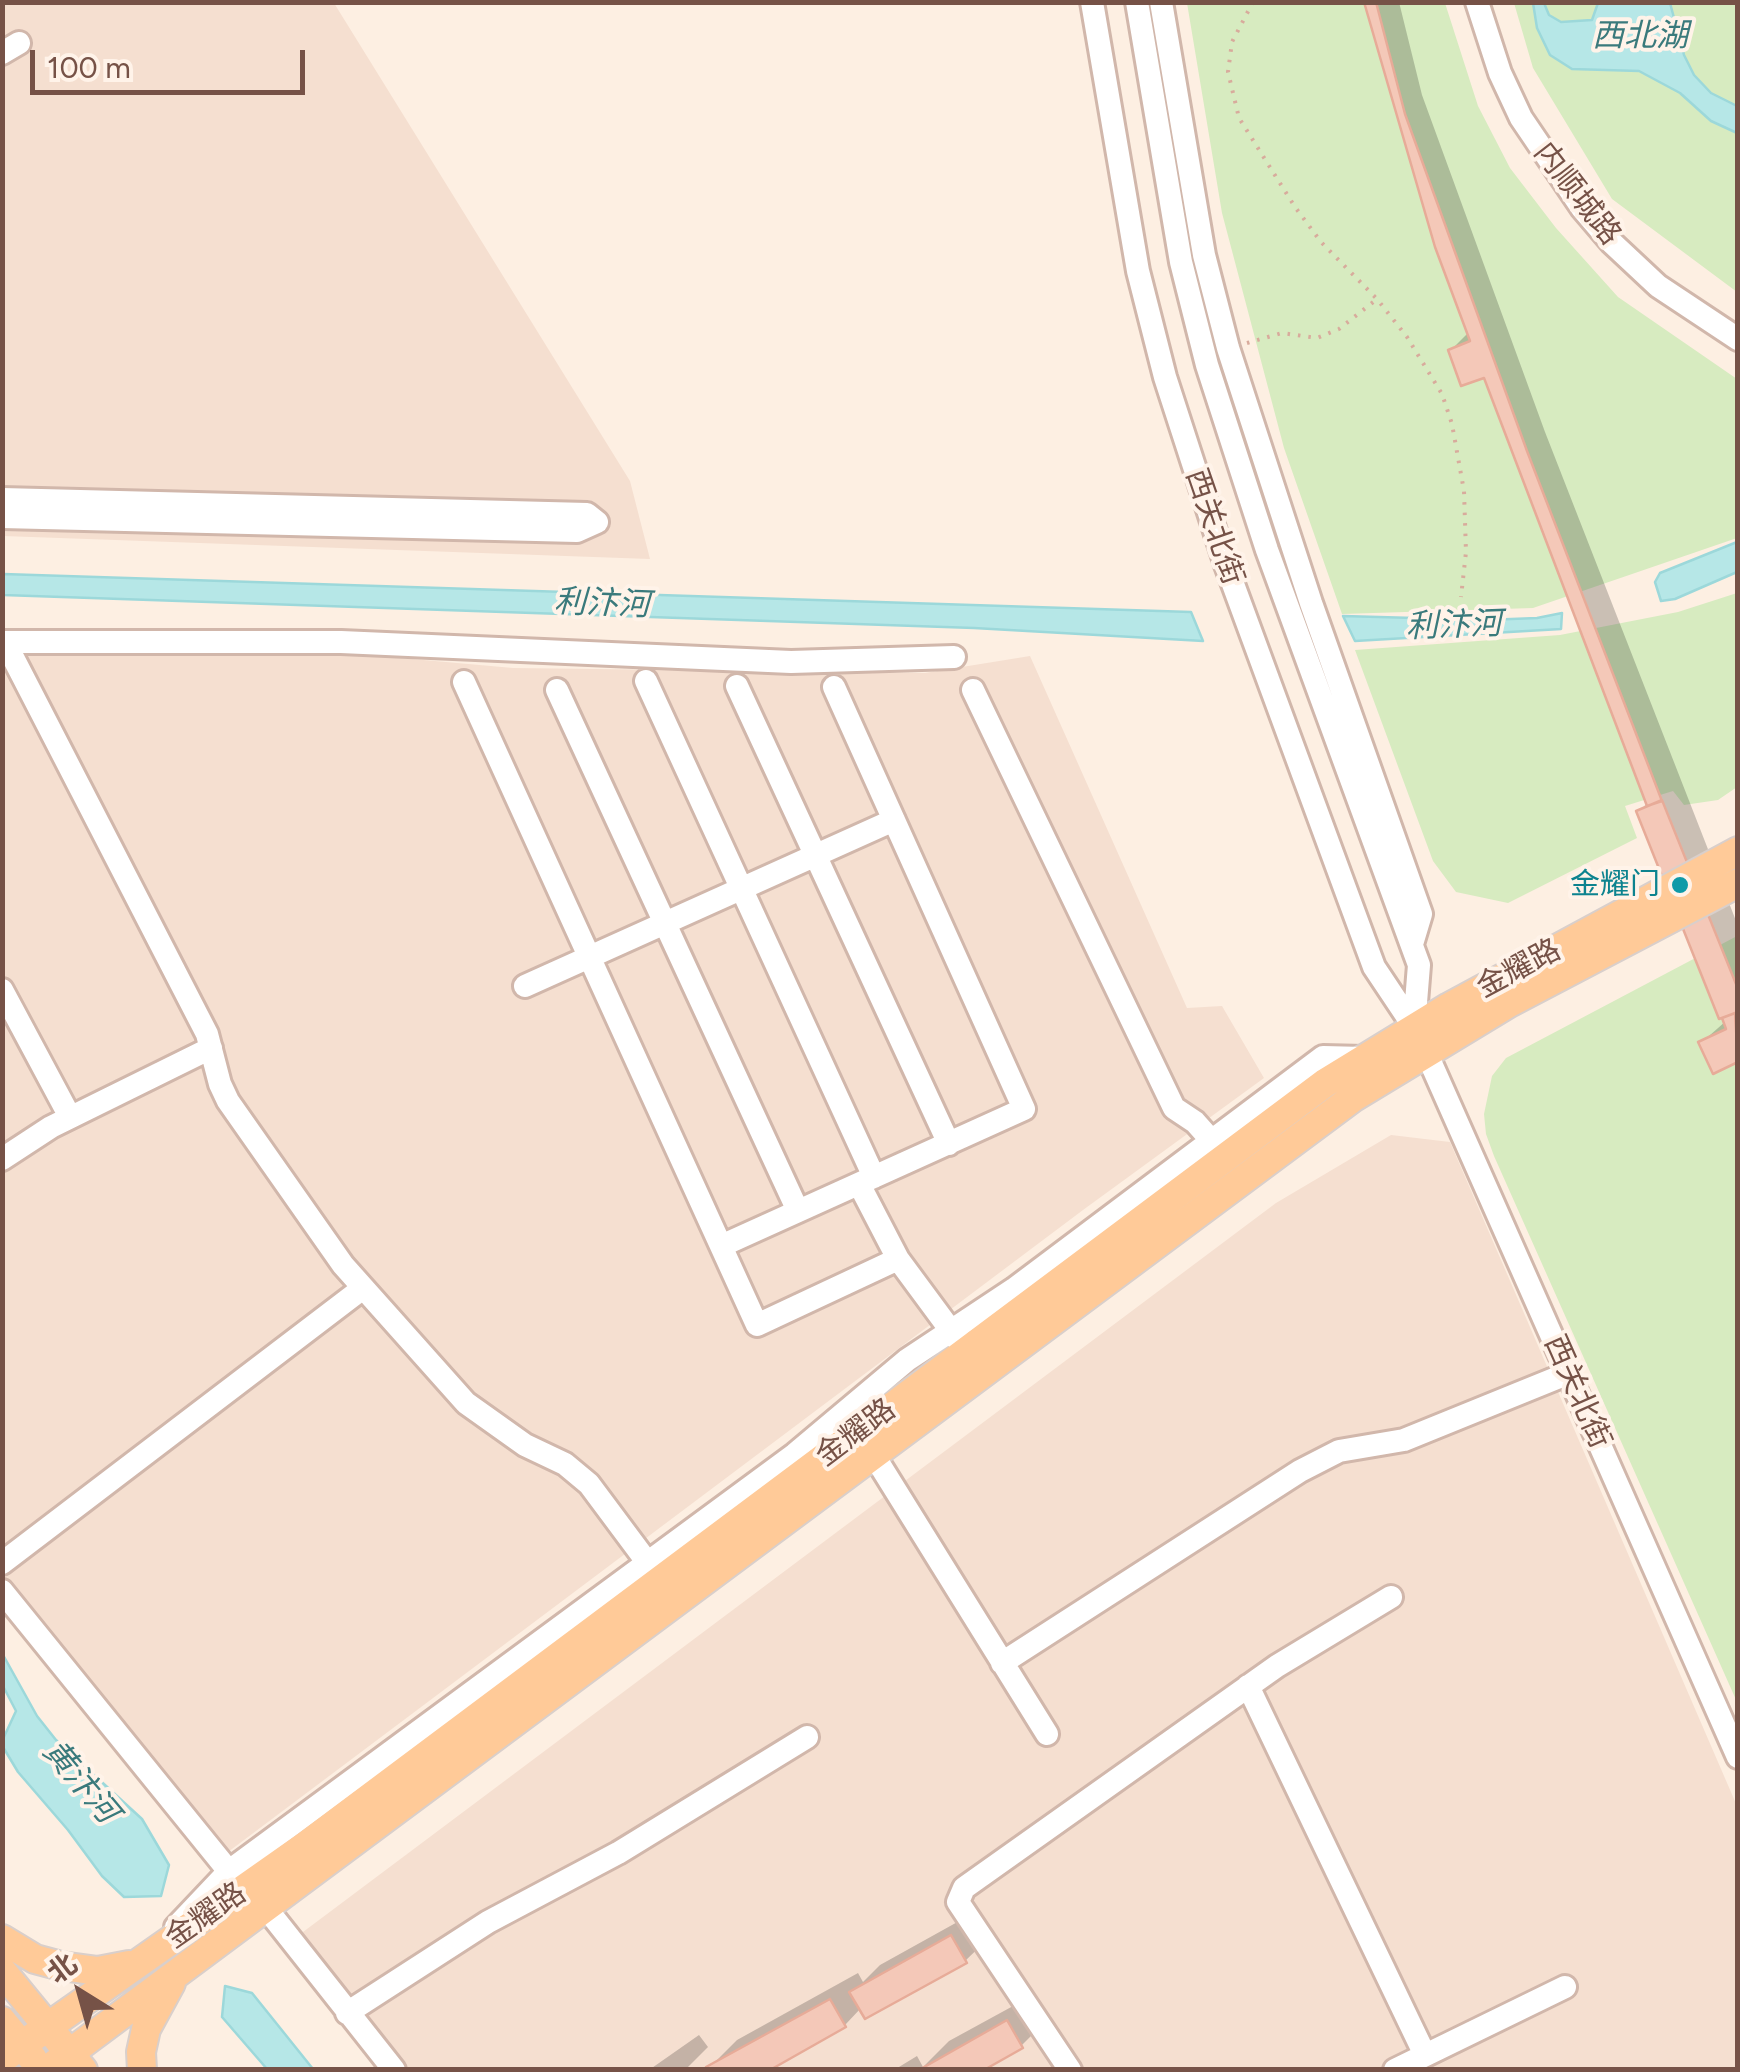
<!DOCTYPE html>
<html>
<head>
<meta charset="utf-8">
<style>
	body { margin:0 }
	#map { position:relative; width:1740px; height:2072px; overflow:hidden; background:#fdefe2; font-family:Figtree,"Noto Sans SC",sans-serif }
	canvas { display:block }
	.frame { position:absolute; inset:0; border:5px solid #765247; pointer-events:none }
	.north { position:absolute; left:30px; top:1942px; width:100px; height:100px; -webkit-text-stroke:8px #fff3e9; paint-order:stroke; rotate:323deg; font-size:28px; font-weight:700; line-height:40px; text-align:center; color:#765247 }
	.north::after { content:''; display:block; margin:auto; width:35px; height:45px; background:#765247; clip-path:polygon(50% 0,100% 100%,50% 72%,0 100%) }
	.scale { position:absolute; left:30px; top:50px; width:275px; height:45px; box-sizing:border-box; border:5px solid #765247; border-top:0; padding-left:12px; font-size:30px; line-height:35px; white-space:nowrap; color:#765247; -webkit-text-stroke:8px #fff3e9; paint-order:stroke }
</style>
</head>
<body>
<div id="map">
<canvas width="1740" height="2072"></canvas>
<div class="frame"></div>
<div class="north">北</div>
<div class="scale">100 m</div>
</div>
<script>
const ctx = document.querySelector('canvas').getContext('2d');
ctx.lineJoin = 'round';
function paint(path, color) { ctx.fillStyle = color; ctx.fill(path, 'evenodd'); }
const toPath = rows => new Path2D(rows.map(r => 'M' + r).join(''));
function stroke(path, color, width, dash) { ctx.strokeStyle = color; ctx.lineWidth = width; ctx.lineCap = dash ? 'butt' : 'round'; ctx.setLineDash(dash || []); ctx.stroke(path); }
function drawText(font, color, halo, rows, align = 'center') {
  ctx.font = font + ' Figtree,"Noto Sans SC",sans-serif'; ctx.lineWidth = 8; ctx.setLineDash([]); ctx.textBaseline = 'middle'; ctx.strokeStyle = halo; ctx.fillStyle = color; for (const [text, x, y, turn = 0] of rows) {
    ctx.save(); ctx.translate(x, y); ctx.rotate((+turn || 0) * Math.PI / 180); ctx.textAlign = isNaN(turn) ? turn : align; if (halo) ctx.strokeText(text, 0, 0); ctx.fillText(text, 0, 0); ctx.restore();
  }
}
paint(toPath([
	[2,3,334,3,630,481,650,559,3,536],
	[3,649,345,653,513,668,925,673,1030,656,1187,1008,1222,1006,1264,1078,1083,1210,224,1855,3,1580],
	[1391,1135,1450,1142,1737,1806,1737,2069,402,2069,299,1935,1276,1203]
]), '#f5dfd0');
paint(toPath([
	[1187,3,1445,3,1478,106,1510,168,1556,228,1618,297,1737,379,1737,538,1533,608,1342,614,1284,448,1222,213],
	[1514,3,1737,3,1737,292,1612,199,1533,68],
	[1737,593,1737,787,1718,800,1684,805,1673,791,1625,806,1637,838,1508,903,1456,892,1433,861,1355,650,1560,635,1678,612],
	[1737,936,1737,1702,1494,1156,1486,1134,1484,1114,1492,1076,1506,1058]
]), '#d7ebc0');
const water = toPath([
	[1533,3,1544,3,1549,15,1561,22,1592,20,1598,3,1670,3,1684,55,1694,75,1711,93,1737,106,1737,133,1711,121,1680,93,1639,71,1572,69,1550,55,1537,28,1533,3],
	[1737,542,1737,572,1675,599,1661,601,1655,582,1660,573,1737,542],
	[3,574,1191,612,1203,641,974,628,3,595,3,574],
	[1562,613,1561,629,1355,641,1343,616,1486,620,1537,618,1562,613],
	[2,1653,37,1716,56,1740,142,1819,169,1865,161,1896,124,1897,102,1876,68,1830,18,1772,3,1747,3,1739,16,1711,3,1686,2,1653],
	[225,1986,252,1993,313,2069,267,2069,222,2017,225,1986]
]);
paint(water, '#b6e7e7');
stroke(water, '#9cd8da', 2.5);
paint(toPath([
	[1367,2,1399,2,1422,95,1545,432,1738,926,1738,1060,1701,1043,1726,1021,1639,812,1648,802,1486,374,1451,350,1470,331],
	[979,1910,993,1934,965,1961,861,2008,845,2025,709,2068,737,2040,858,1973,863,1982,880,1965],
	[1035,1994,1048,2019,1021,2046,979,2070,894,2070,917,2056,923,2067,949,2041],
	[699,2035,708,2047,685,2070,649,2070]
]), '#0003');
const building = toPath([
	[1364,2,1376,2,1405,114,1527,451,1662,801,1647,806,1484,378,1461,386,1448,350,1470,341,1435,247,1364,2],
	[1662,800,1738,989,1738,1012,1719,1019,1636,811,1662,800],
	[1735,1013,1738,1062,1713,1074,1698,1042,1726,1029,1722,1018,1735,1013],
	[951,1935,967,1963,865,2019,849,1992,951,1935],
	[830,1999,846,2027,770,2070,707,2070,706,2067,830,1999],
	[1007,2020,1023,2048,984,2070,919,2070,1007,2020]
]);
paint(building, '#f4c8b8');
stroke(building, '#e7ab98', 2.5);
const minor = toPath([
	[1092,2,1138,271,1165,377,1226,565,1367,948,1374,967,1414,1027,1426,1052,1738,1757],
	[1137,2,1181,262,1207,365,1267,550,1419,965,1414,1027],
	[1161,2,1204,255,1228,348,1311,603,1421,914,1412,944],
	[1477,2,1500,73,1521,118,1582,208,1611,242,1658,286,1738,339],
	[2,53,19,43],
	[2,499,587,514,597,522],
	[2,517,577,531,597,522],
	[2,642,341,642,791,662,954,657],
	[5,642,207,1034,220,1084,228,1101,343,1265,466,1403,525,1445,565,1464,589,1484,656,1574],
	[646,681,874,1177],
	[464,682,757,1325,898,1259,960,1343],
	[737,686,949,1144],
	[557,690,798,1211],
	[973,690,1174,1108,1195,1122,1211,1140],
	[525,986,894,820],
	[2,990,70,1117],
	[2,1159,51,1127,211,1048],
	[859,1184,898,1259],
	[721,1246,1024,1109,834,687],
	[873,1454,1047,1734],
	[2,1563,363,1288],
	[2,1591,236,1880],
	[1002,1663,1300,1471,1339,1451,1404,1440,1569,1373],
	[1248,1686,1425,2055],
	[266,1908,394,2070],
	[176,1927,229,1871,795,1454,907,1360,1014,1289,1323,1057,1364,1058],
	[347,2013,488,1922,618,1853,807,1737],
	[1070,2070,958,1902,964,1888,1277,1666,1391,1597],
	[1395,2070,1565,1987]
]);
const major = toPath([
	[2,1939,35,1959,61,1966,98,1971,129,1965],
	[2,1971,83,2070],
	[2,2021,33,2059],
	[2,2059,305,1846,1325,1083,1449,1007,1738,851],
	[47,2070,1354,1097,1509,1003,1738,883],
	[142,2070,141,2052,146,2029,171,1983]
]);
stroke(minor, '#d1b7ab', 28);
stroke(major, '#d9cfcb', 32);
stroke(toPath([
	[1253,2,1232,42,1228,72,1239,118,1295,207,1321,242,1377,299,1407,337,1442,394,1452,424,1464,491,1466,552,1461,597],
	[1247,343,1282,333,1317,338,1339,329,1377,299]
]), '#d8ab9c', 4, [2.5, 8]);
stroke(minor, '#fff', 22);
stroke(major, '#ffca98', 28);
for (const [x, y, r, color] of [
	[1680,885,10,"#0f9aa8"]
]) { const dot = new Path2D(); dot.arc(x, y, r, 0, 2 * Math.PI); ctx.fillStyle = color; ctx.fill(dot); stroke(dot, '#fff3e9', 4); }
drawText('30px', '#765247', '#fff3e9', [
	["内顺城路",1577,194,52],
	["西关北街",1214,527,71],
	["金耀路",1519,969,-28],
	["西关北街",1577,1392,66],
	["金耀路",856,1433,-37],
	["金耀路",206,1916,-35]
]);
drawText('30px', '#0d838f', '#fff3e9', [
	["金耀门",1660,885]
], 'right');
drawText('italic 32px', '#3a7a7c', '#fff3e9', [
	["西北湖",1640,37],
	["利汴河",602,604,2],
	["利汴河",1454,626,-2],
	["黄汴河",80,1782,50]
]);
</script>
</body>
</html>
